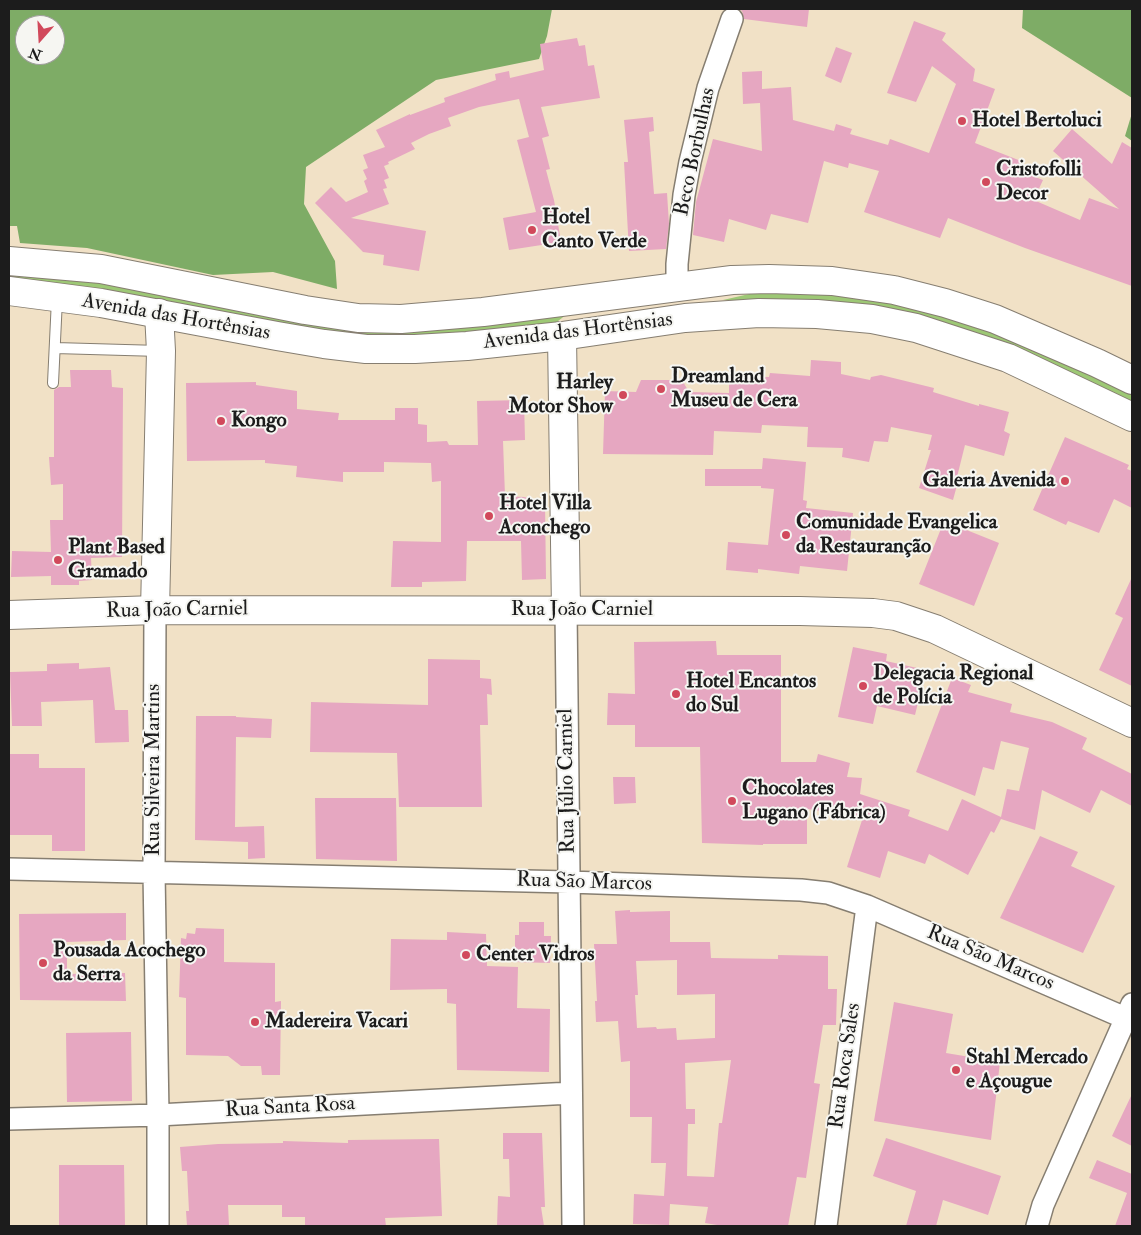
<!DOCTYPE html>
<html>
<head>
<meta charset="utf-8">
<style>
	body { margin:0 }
	#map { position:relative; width:1141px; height:1235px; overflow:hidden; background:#f1e1c6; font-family:"IM FELL Double Pica",serif }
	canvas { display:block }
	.frame { position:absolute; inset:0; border:10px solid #1c1c1c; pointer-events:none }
	.north { position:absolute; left:15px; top:15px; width:50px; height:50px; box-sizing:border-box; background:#f6f6f2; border:1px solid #9f9f9c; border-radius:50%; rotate:199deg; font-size:14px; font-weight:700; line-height:20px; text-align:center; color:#1c1c1c }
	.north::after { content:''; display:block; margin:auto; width:18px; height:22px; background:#d1495b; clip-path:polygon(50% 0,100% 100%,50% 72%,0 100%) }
</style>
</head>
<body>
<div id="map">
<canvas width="1141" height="1235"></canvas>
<div class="frame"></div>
<div class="north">N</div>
</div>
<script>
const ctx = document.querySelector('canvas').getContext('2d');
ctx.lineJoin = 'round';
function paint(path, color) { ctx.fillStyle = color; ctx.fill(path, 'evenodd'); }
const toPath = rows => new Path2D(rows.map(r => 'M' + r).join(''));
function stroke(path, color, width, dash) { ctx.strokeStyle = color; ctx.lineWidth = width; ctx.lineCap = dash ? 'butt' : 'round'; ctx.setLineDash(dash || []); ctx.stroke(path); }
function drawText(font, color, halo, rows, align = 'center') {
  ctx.font = font + ' "IM FELL Double Pica",serif'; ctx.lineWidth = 4; ctx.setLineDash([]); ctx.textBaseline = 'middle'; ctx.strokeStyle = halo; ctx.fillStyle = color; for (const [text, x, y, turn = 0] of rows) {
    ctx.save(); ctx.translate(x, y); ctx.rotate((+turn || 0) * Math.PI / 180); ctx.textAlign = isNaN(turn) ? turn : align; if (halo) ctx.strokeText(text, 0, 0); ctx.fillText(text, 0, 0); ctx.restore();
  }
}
paint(toPath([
	[9,271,82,279,295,320,567,314,553,325,444,336,364,338,9,281],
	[804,291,888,301,967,321,1132,392,1132,403,846,304,799,300,723,300,758,292]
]), '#9dc875');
paint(toPath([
	[9,9,552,9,547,36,539,59,436,80,306,167,304,204,335,261,337,289,273,272,213,275,87,248,20,243,17,226,9,226],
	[25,25,55,25,55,55,25,55],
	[1023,9,1132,9,1132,98,1022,28],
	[1132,113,1132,141,1125,136]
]), '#7eac66');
paint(toPath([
	[739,9,809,9,807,27,744,19,742,11],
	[914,21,946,33,942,40,975,69,973,81,995,89,975,143,1021,161,1017,170,1043,180,1036,195,1038,196,1036,201,1080,220,1089,198,1119,209,1053,151,1072,129,1112,164,1122,142,1132,148,1132,286,1025,248,948,218,940,238,864,212,879,171,849,163,848,168,824,161,808,223,771,214,766,230,729,219,724,242,693,235,696,202,713,139,762,151,760,103,743,104,742,72,762,71,762,89,791,87,793,120,834,131,836,124,852,129,850,134,888,145,890,139,929,153,956,84,932,66,916,102,887,93],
	[577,38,579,46,585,45,588,66,594,65,600,98,541,107,549,136,542,138,550,169,546,170,554,200,561,242,509,250,503,218,536,212,517,140,529,137,519,99,479,107,448,118,451,126,429,134,411,143,415,149,388,162,389,164,384,166,389,178,384,180,387,188,383,189,389,204,351,218,426,231,419,271,383,265,384,255,363,252,315,203,331,187,346,202,368,192,364,181,367,179,363,170,368,168,363,155,385,147,376,130,410,114,410,115,445,102,444,98,496,80,495,74,509,71,510,78,544,70,540,44],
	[836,47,852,53,841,83,825,76],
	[653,117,654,131,649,132,654,194,667,193,669,224,666,249,629,251,624,162,628,162,624,120],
	[811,360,841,362,841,374,870,380,871,377,881,375,934,388,933,392,979,406,979,404,1009,412,1004,431,1010,434,1004,456,965,445,957,477,959,478,953,500,919,488,931,450,928,450,932,435,891,427,888,442,874,441,869,462,842,457,843,448,807,447,808,427,762,425,761,433,714,431,713,455,603,454,605,391,636,392,641,380,682,380,689,392,729,393,729,376,769,377,770,373,810,376],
	[70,370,111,370,112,387,123,388,122,557,91,558,92,580,79,581,79,585,51,585,51,576,11,577,12,551,51,552,50,520,63,520,63,484,51,485,49,457,54,457,54,390,59,387,71,387],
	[256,382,256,385,297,391,297,409,339,413,338,420,395,420,395,408,418,408,418,424,427,425,427,442,447,441,449,445,478,445,477,401,524,400,525,440,503,441,505,496,524,497,545,502,546,579,522,580,521,541,467,541,466,581,422,582,422,587,391,587,393,541,441,542,441,481,432,482,431,463,384,462,384,472,343,472,343,482,296,477,297,466,265,463,265,460,187,461,186,383],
	[1065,437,1129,465,1127,469,1132,471,1132,508,1114,499,1099,533,1068,521,1066,525,1033,510],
	[763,458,806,462,803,500,807,501,806,508,853,513,847,571,800,566,799,574,758,569,758,573,726,570,728,542,768,545,774,489,761,488,761,486,705,486,705,469,762,469],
	[944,521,999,543,974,606,919,584],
	[1132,577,1132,686,1099,670,1123,618,1115,614],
	[716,641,717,655,781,655,781,762,816,762,818,754,850,763,847,777,862,778,860,794,910,810,908,816,948,831,962,799,1001,817,1007,789,1019,791,1029,748,1001,741,994,770,983,767,975,796,916,772,952,678,971,685,968,692,1012,704,1010,712,1052,722,1087,738,1082,749,1132,774,1132,806,1101,790,1090,813,1042,790,1035,830,1001,819,994,833,991,831,968,875,929,854,925,864,888,851,880,878,847,867,863,817,807,809,807,844,763,844,763,845,702,843,700,747,635,747,635,725,607,725,608,693,635,694,634,642],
	[853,647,887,654,886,661,926,670,915,715,877,706,873,724,838,717],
	[428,659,480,660,480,678,491,679,492,695,487,694,488,725,480,725,482,807,399,807,397,753,310,752,311,702,428,705],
	[79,663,79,669,110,667,115,710,128,710,129,742,95,743,93,700,41,702,42,726,12,726,10,672,47,671,47,664],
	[196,716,236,716,236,717,272,719,271,738,236,737,235,827,264,826,265,858,248,859,248,842,195,840],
	[9,754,39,754,39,768,85,768,85,851,52,851,52,835,9,835],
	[613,777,635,777,636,803,614,804],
	[315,798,396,798,397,861,316,859],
	[1040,836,1078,852,1071,866,1115,886,1083,953,1000,918],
	[630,910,630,912,670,911,670,942,710,942,711,958,778,959,778,955,828,956,828,989,837,989,836,1025,823,1025,814,1083,820,1084,806,1178,797,1177,788,1226,723,1226,705,1223,708,1207,670,1204,669,1225,633,1224,634,1194,664,1196,666,1163,651,1163,652,1117,630,1117,630,1061,621,1062,618,1021,596,1022,595,1001,597,1001,594,944,617,944,615,911],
	[677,960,677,995,715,994,715,1038,677,1040,676,1028,657,1029,656,1027,637,1028,635,995,638,995,636,961],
	[731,1060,722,1123,719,1123,714,1177,687,1176,688,1124,695,1124,695,1109,686,1109,685,1063],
	[126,913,126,940,67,942,67,974,125,973,126,1001,20,1000,19,914],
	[519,922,544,922,544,936,551,936,550,963,515,962,515,935,519,935],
	[196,928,224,929,224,962,275,963,275,1002,281,1001,280,1075,262,1075,261,1066,241,1066,228,1056,186,1055,186,998,179,997,181,938,186,939,187,933,195,934],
	[447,932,486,934,487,966,518,967,517,1008,550,1009,549,1072,457,1070,456,1004,447,1003,447,989,390,990,391,939,447,940],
	[894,1002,953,1014,946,1053,1000,1062,991,1140,874,1121],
	[131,1032,132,1101,67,1102,66,1033],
	[1132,1094,1132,1146,1112,1136],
	[503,1133,542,1133,545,1207,541,1207,544,1226,497,1226,498,1196,510,1197,509,1159,503,1159],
	[886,1138,1001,1176,988,1215,943,1200,936,1226,906,1226,916,1191,873,1176],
	[439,1139,442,1216,385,1218,386,1226,305,1226,305,1217,282,1217,282,1205,228,1205,229,1226,187,1226,186,1211,189,1211,187,1171,182,1171,180,1147,218,1144,283,1143,283,1141,348,1143,348,1140],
	[1097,1160,1132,1174,1132,1226,1115,1226,1127,1193,1089,1178],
	[59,1165,124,1165,125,1226,59,1226]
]), '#e6a7c1');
const lane = toPath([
	[55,348,160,351],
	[53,383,57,299]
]);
const street = toPath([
	[677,287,677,264,684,195,690,162,708,88,732,19],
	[155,610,154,872,158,1115,158,1226],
	[566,610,573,1226],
	[9,869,569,882,801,890,828,893,867,906,1132,1021],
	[9,1119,158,1115,571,1093],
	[826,1226,867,906],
	[1037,1226,1043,1205,1132,1004]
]);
const secondary = toPath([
	[562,336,566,610],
	[155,610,161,351,159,313],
	[9,615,155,610,800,611,873,613,896,616,935,629,1132,723]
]);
const primary = toPath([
	[9,261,101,269,305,310,358,318,401,319,483,312,732,280,769,279,832,281,894,290,945,303,995,319,1097,363,1132,380],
	[9,291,101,303,277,336,324,344,366,349,415,349,467,346,562,336,685,318,759,313,817,314,872,319,916,328,1008,358,1132,417]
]);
stroke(lane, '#867e71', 12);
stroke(street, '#867e71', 24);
stroke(secondary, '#867e71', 30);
stroke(primary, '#867e71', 30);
stroke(lane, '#fff', 10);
stroke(street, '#fff', 21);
stroke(secondary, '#fff', 28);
stroke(primary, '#fff', 28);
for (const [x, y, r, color] of [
	[962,121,5,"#d1495b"],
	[986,182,5,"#d1495b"],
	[532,230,5,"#d1495b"],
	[661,389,5,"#d1495b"],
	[623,395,5,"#d1495b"],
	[221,421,5,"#d1495b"],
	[1065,481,5,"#d1495b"],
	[489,516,5,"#d1495b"],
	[786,535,5,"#d1495b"],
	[58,560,5,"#d1495b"],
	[863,686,5,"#d1495b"],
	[676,694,5,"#d1495b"],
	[732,801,5,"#d1495b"],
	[466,955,5,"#d1495b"],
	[43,963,5,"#d1495b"],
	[255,1022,5,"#d1495b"],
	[956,1070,5,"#d1495b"]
]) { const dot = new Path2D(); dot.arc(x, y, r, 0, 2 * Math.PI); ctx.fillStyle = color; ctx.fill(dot); stroke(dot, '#f6f6f2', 2); }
drawText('bold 21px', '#1c1c1c', '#f6f6f2', [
	["Hotel Bertoluci",972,121],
	["Cristofolli",996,170],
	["Decor",996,194],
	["Hotel",542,218],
	["Canto Verde",542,242],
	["Dreamland",671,377],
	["Museu de Cera",671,401],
	["Harley",613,383,"right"],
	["Motor Show",613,407,"right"],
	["Kongo",231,421],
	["Galeria Avenida",1055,481,"right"],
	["Hotel Villa",499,504],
	["Aconchego",499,528],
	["Comunidade Evangelica",796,523],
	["da Restauranção",796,547],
	["Plant Based",68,548],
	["Gramado",68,572],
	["Delegacia Regional",873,674],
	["de Polícia",873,698],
	["Hotel Encantos",686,682],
	["do Sul",686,706],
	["Chocolates",742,789],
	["Lugano (Fábrica)",742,813],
	["Pousada Acochego",53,951],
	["da Serra",53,975],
	["Center Vidros",476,955],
	["Madereira Vacari",265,1022],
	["Stahl Mercado",966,1058],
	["e Açougue",966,1082]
], 'left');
drawText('21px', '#1c1c1c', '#f6f6f2', [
	["Beco Borbulhas",696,152,-78],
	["Avenida das Hortênsias",176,318,10],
	["Avenida das Hortênsias",578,332,-7],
	["Rua João Carniel",582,610],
	["Rua João Carniel",177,611,-1],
	["Rua Silveira Martins",154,770,-90],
	["Rua Júlio Carniel",568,781,-91],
	["Rua São Marcos",584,883,2],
	["Rua São Marcos",990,959,23],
	["Rua Roca Sales",846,1066,-82],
	["Rua Santa Rosa",290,1108,-3]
]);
</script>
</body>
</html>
